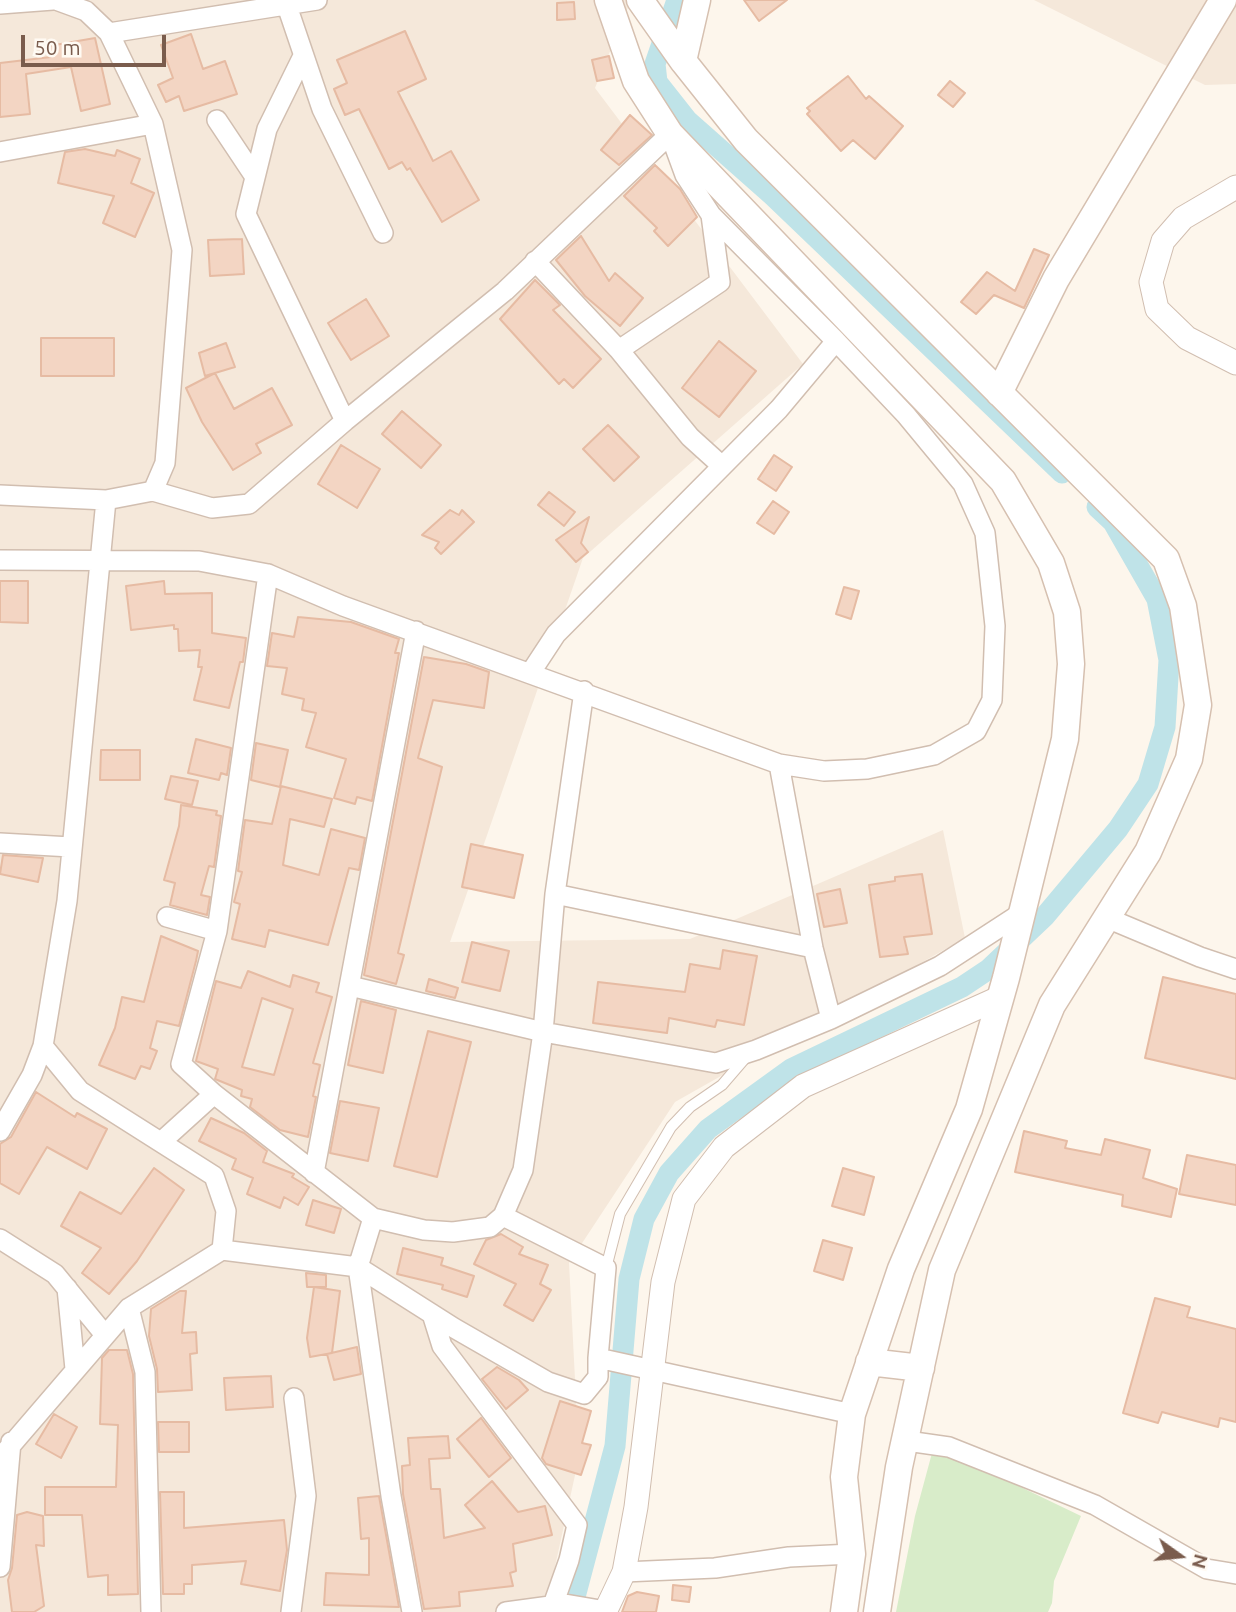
<!DOCTYPE html>
<html>
<head>
<meta charset="utf-8">
<style>
	body { margin:0 }
	#map { position:relative; width:1236px; height:1612px; overflow:hidden; background:#fdf6ec; font-family:Ubuntu,sans-serif }
	canvas { display:block }
	.north { position:absolute; left:1145px; top:1521px; width:70px; height:70px; -webkit-text-stroke:5px #fffaf3; paint-order:stroke; rotate:105deg; font-size:19px; font-weight:700; line-height:28px; text-align:center; color:#7a5c4d }
	.north::after { content:''; display:block; margin:auto; width:24px; height:32px; background:#7a5c4d; clip-path:polygon(50% 0,100% 100%,50% 72%,0 100%) }
	.scale { position:absolute; left:21px; top:35px; width:145px; height:32px; box-sizing:border-box; border:4px solid #7a5c4d; border-top:0; padding-left:9px; font-size:21px; line-height:24px; white-space:nowrap; color:#7a5c4d; -webkit-text-stroke:5px #fffaf3; paint-order:stroke }
</style>
</head>
<body>
<div id="map">
<canvas width="1236" height="1612"></canvas>
<div class="north">N</div>
<div class="scale">50 m</div>
</div>
<script>
const ctx = document.querySelector('canvas').getContext('2d');
ctx.lineJoin = 'round';
function paint(path, color) { ctx.fillStyle = color; ctx.fill(path, 'evenodd'); }
const toPath = rows => new Path2D(rows.map(r => 'M' + r).join(''));
function stroke(path, color, width, dash) { ctx.strokeStyle = color; ctx.lineWidth = width; ctx.lineCap = dash ? 'butt' : 'round'; ctx.setLineDash(dash || []); ctx.stroke(path); }
paint(toPath([
	[0,0,631,0,595,88,803,364,583,558,450,942,690,939,943,830,965,938,675,1102,569,1263,579,1457,545,1612,0,1612],
	[1034,0,1236,0,1236,84,1205,85]
]), '#f5e8da');
paint(toPath([
	[932,1453,979,1467,1081,1516,1054,1581,1052,1603,1048,1612,896,1612,915,1516]
]), '#d8ecc9');
stroke(toPath([
	[677,0,655,64,657,82,687,120,773,196,1062,473],
	[571,1612,615,1446,629,1279,644,1219,669,1173,708,1129,791,1069,962,987,989,969,1045,916,1118,829,1148,784,1165,727,1169,660,1157,599,1113,522,1097,507]
]), '#bfe3e8', 21);
const building = toPath([
	[744,0,787,0,759,21,744,0],
	[574,2,575,19,557,20,557,3,574,2],
	[405,31,426,79,398,92,433,161,451,151,479,200,442,222,410,168,407,170,402,162,389,169,359,109,345,115,334,89,347,83,337,60,405,31],
	[191,34,203,69,225,61,237,94,184,111,179,96,166,102,158,85,173,78,161,45,191,34],
	[95,38,110,104,81,111,71,67,26,74,30,114,0,117,0,63,51,57,49,46,95,38],
	[609,56,614,78,597,81,592,60,609,56],
	[848,76,866,99,869,96,903,126,875,159,853,140,841,151,807,114,810,111,807,108,848,76],
	[950,81,965,93,953,107,938,95,950,81],
	[630,115,652,135,619,165,601,150,630,115],
	[85,149,115,156,117,150,140,159,131,183,154,193,135,237,103,223,114,196,58,183,65,152,85,149],
	[655,165,680,189,697,217,668,246,654,231,657,228,624,196,655,165],
	[581,236,609,281,615,273,643,298,620,326,585,296,556,260,581,236],
	[242,239,244,274,210,276,208,240,242,239],
	[1034,249,1049,255,1024,308,994,295,976,314,961,302,987,272,1015,291,1034,249],
	[535,280,560,305,553,310,601,359,573,388,564,379,559,384,500,319,535,280],
	[366,299,389,336,351,360,328,323,366,299],
	[41,338,114,338,114,376,41,376,41,338],
	[719,341,756,371,719,417,682,388,719,341],
	[226,343,235,367,205,376,199,353,226,343],
	[215,373,234,409,272,388,292,425,256,444,261,453,233,470,202,422,186,388,215,373],
	[402,411,441,445,421,468,382,434,402,411],
	[608,425,639,457,614,481,583,449,608,425],
	[341,445,380,469,357,508,318,484,341,445],
	[774,455,792,467,776,491,758,479,774,455],
	[549,492,575,512,564,526,538,505,549,492],
	[773,501,789,512,774,534,757,523,773,501],
	[450,510,459,515,462,510,474,522,441,554,435,548,439,542,422,535,450,510],
	[589,517,581,543,588,552,576,562,556,540,589,517],
	[0,581,28,581,28,623,0,622,0,581],
	[164,581,165,594,212,593,212,633,246,638,243,662,240,662,229,708,194,700,202,667,198,667,200,650,179,651,178,629,174,629,174,625,131,630,126,586,164,581],
	[844,587,859,591,851,619,836,614,844,587],
	[298,617,351,622,399,639,395,653,399,653,372,801,357,797,355,804,334,798,346,759,306,747,316,713,302,710,304,699,282,694,287,668,267,666,272,633,294,637,298,617],
	[424,657,466,664,489,672,484,708,433,700,418,758,442,767,398,953,404,955,396,984,364,975,424,657],
	[196,739,231,748,227,775,221,773,219,780,188,773,196,739],
	[256,743,288,750,280,787,251,780,256,743],
	[101,750,140,750,140,780,100,780,101,750],
	[171,776,198,781,192,805,165,799,171,776],
	[281,786,332,799,324,827,290,819,283,865,319,875,331,829,365,838,359,870,349,868,328,945,269,930,265,947,232,939,240,904,234,902,242,872,238,871,245,820,272,824,281,786],
	[181,805,217,811,216,815,221,816,214,867,209,866,201,895,210,897,207,915,170,905,175,883,164,880,179,826,181,805],
	[471,844,523,855,514,898,462,887,471,844],
	[3,855,43,858,38,882,0,874,3,855],
	[922,874,932,934,904,937,908,954,880,957,869,885,895,881,895,877,922,874],
	[840,889,847,923,824,927,817,894,840,889],
	[161,936,198,951,196,961,179,1026,157,1021,150,1048,157,1051,150,1069,141,1066,135,1079,99,1065,115,1028,122,997,144,1002,161,936],
	[472,942,509,951,500,991,462,982,472,942],
	[723,950,757,956,744,1025,717,1020,715,1027,669,1018,667,1033,593,1023,598,982,685,992,690,964,720,969,723,950],
	[248,971,290,987,293,975,319,983,316,992,332,997,313,1063,320,1065,313,1096,316,1097,308,1137,280,1130,250,1107,252,1099,241,1096,242,1090,215,1079,218,1069,196,1061,216,981,241,988,248,971],
	[262,998,293,1009,274,1075,242,1067,262,998],
	[1163,977,1236,994,1236,1079,1145,1058,1163,977],
	[429,979,458,988,455,998,426,991,429,979],
	[361,1001,396,1010,383,1073,348,1065,361,1001],
	[428,1031,471,1042,437,1177,394,1166,428,1031],
	[36,1092,75,1117,77,1113,107,1129,87,1169,47,1147,19,1194,0,1183,0,1144,11,1137,36,1092],
	[340,1101,379,1108,368,1161,330,1153,340,1101],
	[211,1118,244,1133,267,1151,263,1162,294,1174,292,1177,309,1187,298,1205,284,1197,280,1208,247,1194,253,1178,232,1169,236,1159,199,1141,211,1118],
	[1024,1131,1067,1141,1065,1148,1101,1155,1105,1139,1150,1150,1143,1178,1177,1189,1171,1217,1122,1206,1123,1195,1015,1172,1024,1131],
	[1187,1155,1236,1165,1236,1205,1179,1194,1187,1155],
	[154,1168,184,1190,137,1261,109,1294,82,1273,101,1248,61,1226,80,1192,121,1214,154,1168],
	[843,1168,874,1177,864,1215,832,1206,843,1168],
	[313,1200,341,1209,334,1233,306,1225,313,1200],
	[501,1234,523,1247,519,1254,548,1265,540,1284,551,1290,533,1321,504,1305,516,1284,474,1264,486,1240,501,1234],
	[823,1240,852,1248,843,1280,814,1271,823,1240],
	[403,1248,443,1258,441,1265,474,1276,467,1297,442,1289,443,1285,397,1274,403,1248],
	[306,1273,326,1275,326,1287,307,1287,306,1273],
	[314,1287,340,1291,332,1353,310,1357,307,1338,314,1287],
	[180,1291,186,1291,182,1333,196,1332,197,1353,190,1354,192,1390,158,1392,157,1369,149,1336,151,1309,180,1291],
	[1155,1298,1190,1307,1187,1317,1236,1329,1236,1422,1220,1418,1218,1427,1162,1412,1158,1423,1123,1413,1155,1298],
	[357,1347,361,1374,334,1380,327,1354,357,1347],
	[109,1350,127,1350,133,1374,138,1594,108,1595,108,1575,88,1577,82,1515,45,1515,45,1487,116,1487,118,1425,100,1424,102,1358,109,1350],
	[497,1367,519,1380,528,1390,506,1409,482,1379,497,1367],
	[271,1376,273,1407,226,1410,224,1378,271,1376],
	[560,1401,591,1411,582,1443,591,1445,581,1475,546,1464,542,1458,560,1401],
	[54,1414,77,1427,61,1458,36,1444,54,1414],
	[481,1418,511,1458,489,1477,457,1439,481,1418],
	[158,1422,189,1422,189,1452,159,1452,158,1422],
	[448,1436,450,1458,429,1459,431,1489,440,1489,444,1538,485,1528,465,1505,492,1481,518,1512,545,1506,552,1535,513,1544,516,1571,510,1573,513,1586,459,1592,460,1606,424,1609,403,1494,402,1466,410,1465,408,1438,448,1436],
	[160,1492,184,1492,184,1528,284,1520,287,1550,280,1591,241,1584,246,1561,192,1565,192,1584,184,1584,184,1594,163,1594,160,1492],
	[379,1496,399,1607,324,1605,326,1573,369,1575,369,1538,361,1539,358,1498,379,1496],
	[27,1512,43,1516,44,1546,36,1545,44,1606,34,1612,12,1612,8,1580,12,1568,17,1515,27,1512],
	[673,1585,691,1587,689,1602,672,1600,673,1585],
	[637,1592,659,1596,656,1612,622,1612,628,1596,637,1592]
]);
paint(building, '#f3d5c3');
stroke(building, '#e6bba3', 2);
const service = toPath([
	[606,1268,620,1214,671,1127,690,1107,722,1085,747,1056]
]);
const minor = toPath([
	[285,0,322,109,383,233],
	[0,4,53,0],
	[109,33,317,0],
	[217,120,255,177],
	[0,152,153,124],
	[711,215,720,282,619,350,690,437,722,466],
	[535,261,619,350],
	[345,421,505,291,670,134,685,175,711,215,836,341,779,409,556,634,531,672],
	[153,491,212,508,249,504,345,421,246,214,267,129,303,56],
	[0,495,106,500,153,491,165,463,182,250,153,124,109,33,86,11,56,0],
	[0,560,199,561,268,574,343,606,779,764,824,771,867,769,934,755,976,731,992,700,995,626,985,533,963,484,906,415,836,341],
	[268,574,217,931,181,1064,214,1094,373,1218,424,1230,453,1232,490,1227,503,1216,523,1170,543,1032,716,1063,756,1050,831,1019,940,966,1023,912],
	[779,764,813,948,831,1019],
	[0,843,71,847],
	[555,894,813,948],
	[167,917,217,931],
	[1107,918,1200,957,1236,969],
	[350,986,543,1032,555,894,584,691],
	[43,1046,67,901,106,500],
	[0,1131,32,1075,43,1046,80,1091,214,1176,226,1211,222,1250],
	[161,1142,214,1094],
	[314,1173,416,631],
	[503,1216,606,1268,598,1358],
	[373,1218,358,1267,391,1496,412,1612],
	[0,1239,55,1274,105,1335],
	[67,1288,75,1369],
	[129,1308,145,1372,151,1612],
	[432,1314,442,1346,577,1525,569,1560,553,1605],
	[907,1441,949,1447,1095,1505,1207,1569,1236,1574],
	[0,1458,129,1308,222,1250,358,1267,454,1328,548,1382,584,1394,598,1377,598,1358,852,1414],
	[0,1567,11,1442],
	[624,1572,715,1568,789,1557,852,1554],
	[291,1612,306,1496,294,1398],
	[506,1612,565,1604,606,1611]
]);
const tertiary = toPath([
	[1236,187,1183,218,1163,241,1151,282,1157,309,1187,338,1236,363],
	[605,1612,624,1572,636,1507,663,1282,684,1199,724,1147,803,1086,999,998]
]);
const secondary = toPath([
	[608,0,636,81,670,134,1003,481,1051,563,1067,612,1071,664,1065,739,1006,978,969,1109,901,1269,852,1414,844,1477,852,1554,844,1612],
	[640,0,683,61,746,140,1166,559,1183,606,1198,705,1189,759,1148,852,1052,1005,942,1270,899,1467,877,1612],
	[683,61,697,0],
	[999,393,1056,279,1223,0],
	[869,1362,921,1368]
]);
stroke(service, '#d1beb0', 12);
stroke(minor, '#d1beb0', 22);
stroke(tertiary, '#d1beb0', 25);
stroke(secondary, '#d6c0b0', 29);
stroke(service, '#fff', 10);
stroke(minor, '#fff', 19);
stroke(tertiary, '#fff', 23);
stroke(secondary, '#fff', 26);
</script>
</body>
</html>
